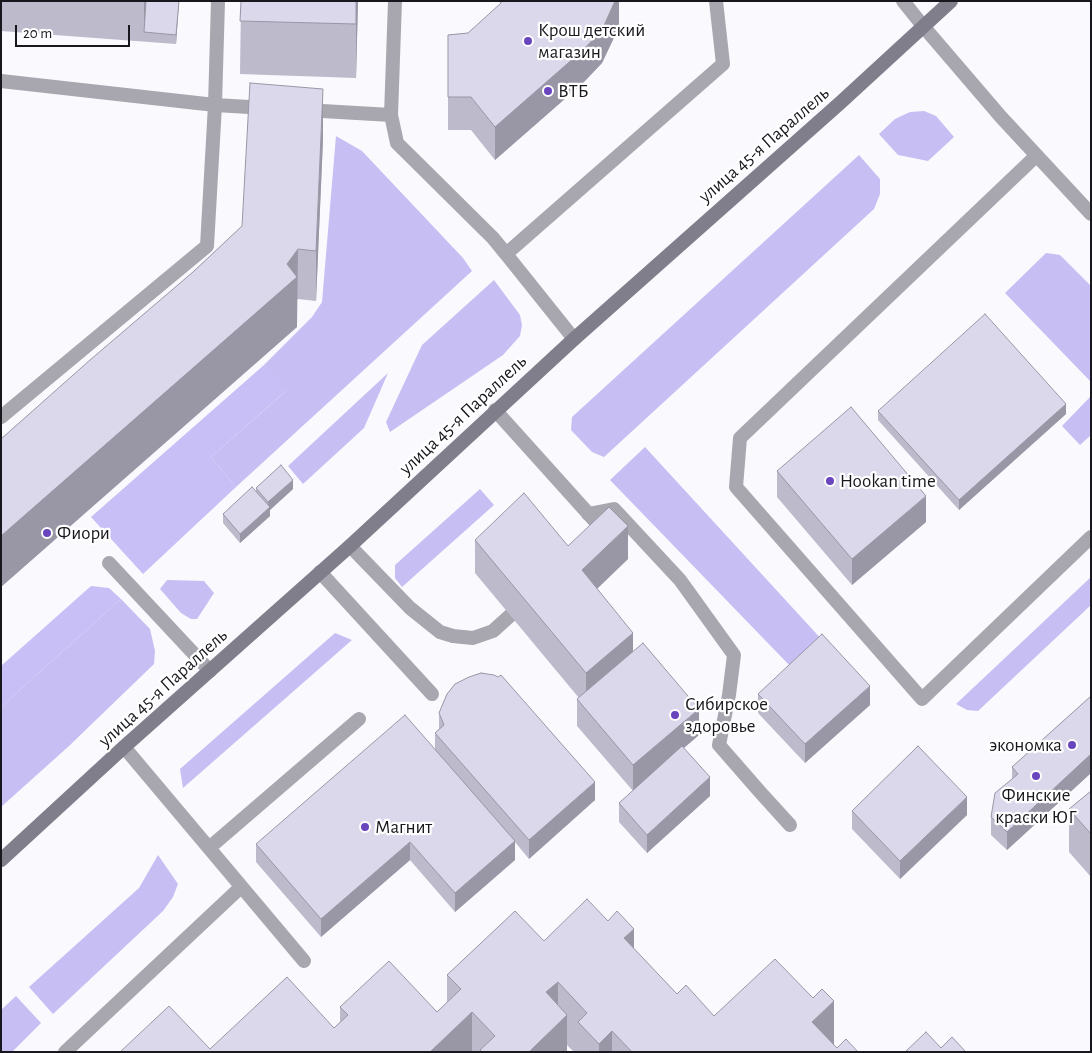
<!DOCTYPE html>
<html>
<head>
<meta charset="utf-8">
<style>
	body { margin:0 }
	#map { position:relative; width:1092px; height:1053px; overflow:hidden; background:#faf9fe; font-family:"Alegreya Sans",sans-serif }
	canvas { display:block }
	.frame { position:absolute; inset:0; border:2px solid #18171e; pointer-events:none }
	.scale { position:absolute; left:15px; top:25px; width:115px; height:22px; box-sizing:border-box; border:2px solid #18171e; border-top:0; padding-left:6px; font-size:15px; line-height:18px; white-space:nowrap; color:#18171e; -webkit-text-stroke:4px #fff; paint-order:stroke }
</style>
</head>
<body>
<div id="map">
<canvas width="1092" height="1053"></canvas>
<div class="frame"></div>
<div class="scale">20 m</div>
</div>
<script>
const ctx = document.querySelector('canvas').getContext('2d');
ctx.lineJoin = 'round';
function paint(path, color) { ctx.fillStyle = color; ctx.fill(path, 'evenodd'); }
const toPath = rows => new Path2D(rows.map(r => 'M' + r).join(''));
function stroke(path, color, width, dash) { ctx.strokeStyle = color; ctx.lineWidth = width; ctx.lineCap = dash ? 'butt' : 'round'; ctx.setLineDash(dash || []); ctx.stroke(path); }
function drawText(font, color, halo, rows, align = 'center') {
  ctx.font = font + ' "Alegreya Sans",sans-serif'; ctx.lineWidth = 4.5; ctx.setLineDash([]); ctx.textBaseline = 'middle'; ctx.strokeStyle = halo; ctx.fillStyle = color; for (const [text, x, y, turn = 0] of rows) {
    ctx.save(); ctx.translate(x, y); ctx.rotate((+turn || 0) * Math.PI / 180); ctx.textAlign = isNaN(turn) ? turn : align; if (halo) ctx.strokeText(text, 0, 0); ctx.fillText(text, 0, 0); ctx.restore();
  }
}
paint(toPath([
	[924,111,936,116,954,137,928,161,898,155,879,134,895,119,910,112],
	[336,136,362,151,463,258,472,271,236,487,211,457,286,391,264,365,312,317,322,302],
	[859,155,880,179,880,194,874,209,604,457,592,452,571,430,572,417],
	[1046,253,1060,255,1091,286,1091,382,1005,293],
	[494,280,520,315,522,325,520,336,503,355,390,432,386,422,422,345],
	[388,373,364,428,303,484,288,466],
	[1091,396,1091,435,1080,445,1062,426],
	[645,447,824,642,793,669,610,480],
	[480,489,494,505,402,587,395,578,395,565],
	[1091,577,1091,605,978,711,967,710,956,704],
	[167,580,204,581,214,593,197,619,191,619,181,613,160,589],
	[121,599,150,629,155,651,154,664,69,746,1,807,1,707],
	[335,633,352,640,183,788,180,769],
	[158,855,178,884,173,897,163,911,53,1014,29,987,139,888],
	[16,996,41,1023,12,1052,1,1052,1,1010]
]), '#c7bef3');
paint(toPath([
	[264,365,287,390,211,457,236,487,143,574,91,517],
	[91,586,109,588,121,599,1,707,1,666]
]), '#c8bff6');
stroke(toPath([
	[218,1,215,105,266,108],
	[1,81,215,105,207,246,1,417],
	[305,110,391,115,395,1],
	[391,115,397,143,493,238,506,254],
	[1036,156,740,438,736,487,922,699,1091,537],
	[574,339,506,254,723,64,716,1],
	[495,410,603,530,598,534],
	[588,514,614,509,680,580,734,655,729,695,719,745,760,792,790,825],
	[350,546,410,608,440,632,453,636,473,638,493,631,524,603],
	[109,563,210,671],
	[320,572,432,694],
	[124,747,304,961],
	[209,848,359,719],
	[65,1052,241,887]
]), '#a8a7af', 14);
stroke(toPath([
	[923,26,1001,117,1091,214]
]), '#a8a7af', 14);
stroke(toPath([
	[903,1,923,26]
]), '#a8a7af', 14);
stroke(toPath([
	[1,860,124,747,350,546,574,339,840,103,951,1]
]), '#807e8b', 14);
paint(toPath([
	[1,1,179,1,176,44,1,31],
	[241,1,358,1,356,78,240,74],
	[500,1,619,1,619,27,602,63,583,83,495,160,471,130,448,130,448,35,468,33,500,5],
	[323,139,316,301,298,299,297,300,297,327,1,587,1,439,193,272,242,226],
	[878,411,1066,414,959,510,878,420],
	[777,471,926,522,852,585,777,497],
	[256,488,293,489,270,510,270,516,240,543,223,523,223,514,256,491],
	[475,540,568,546,628,559,597,589,633,652,699,735,684,748,710,796,647,853,619,822,619,803,633,791,577,726,577,699,579,698,475,573],
	[758,694,870,705,805,763,758,713],
	[1091,696,1091,773,1007,850,991,835,991,817,1012,779,1012,767],
	[439,713,595,800,529,859,515,842,515,860,455,912,410,860,321,937,256,862,256,844,435,749,435,733,439,729],
	[1091,791,1091,877,1069,852,1069,809],
	[852,811,967,815,900,879,852,829],
	[544,941,634,949,677,994,714,1016,834,1046,837,1048,858,1052,574,1052,567,1045,567,1052,120,1052,210,1049,334,1028,340,1022,340,1007,437,1012,447,1002,447,975]
]), '#bcbacb');
paint(toPath([
	[144,1,147,1,144,32],
	[179,1,176,44,176,35],
	[356,1,358,1,356,78],
	[615,1,619,1,619,27,602,63,583,83,495,160,495,127],
	[323,89,323,139,316,301,316,251],
	[298,249,297,327,1,587,1,536,287,264],
	[1066,404,1066,414,959,510,959,500],
	[293,480,293,489,270,510,270,516,240,543,240,534,268,508,268,502],
	[926,496,926,522,852,585,852,559],
	[628,526,628,559,582,603,582,570],
	[633,633,633,666,586,706,586,673],
	[870,686,870,705,805,763,805,744],
	[699,709,699,735,633,791,633,765],
	[1091,754,1091,773,1007,850,1007,832],
	[710,777,710,796,647,853,647,835],
	[595,782,595,800,529,859,529,840],
	[967,797,967,815,900,879,900,861],
	[515,841,515,860,455,912,455,893],
	[410,842,410,860,321,937,321,919],
	[634,929,634,983,624,938],
	[558,982,558,1024,567,1015,567,1052,529,1052,546,992],
	[834,1001,834,1052,812,1022],
	[472,1012,472,1052,430,1052],
	[612,1031,612,1052,599,1052,599,1044]
]), '#9997a5');
const building = toPath([
	[146,1,179,1,176,35,144,32,146,1],
	[241,1,356,1,356,24,240,21,241,1],
	[501,1,615,1,602,30,583,50,495,127,471,97,448,97,448,35,468,33,501,3,501,1],
	[250,83,323,89,316,251,298,249,287,264,297,277,1,536,1,439,90,360,193,272,242,226,250,83],
	[985,314,1066,404,959,500,878,411,985,314],
	[851,407,926,496,852,559,777,471,851,407],
	[281,465,293,480,268,502,256,488,281,465],
	[252,487,270,507,240,534,223,514,252,487],
	[524,493,568,546,609,507,628,526,582,570,633,633,586,673,475,540,524,493],
	[822,634,870,686,805,744,758,694,822,634],
	[643,643,699,709,633,765,577,699,643,643],
	[481,673,494,675,498,677,501,675,595,782,529,840,435,733,444,725,439,713,447,694,455,684,469,677,481,673],
	[1091,696,1091,754,1007,832,991,817,995,793,1018,774,1012,767,1091,696],
	[405,715,515,841,455,893,410,842,321,919,256,844,405,715],
	[682,746,710,777,647,835,619,803,682,746],
	[918,746,967,797,900,861,852,811,918,746],
	[1091,791,1091,834,1069,809,1091,791],
	[587,899,608,921,617,911,634,929,624,938,677,994,686,985,714,1016,775,959,813,998,822,989,834,1001,812,1022,837,1048,846,1039,858,1052,632,1052,612,1031,599,1044,578,1022,587,1013,558,982,546,992,567,1015,529,1052,482,1052,480,1050,495,1036,472,1012,430,1052,120,1052,169,1006,210,1049,287,977,334,1028,348,1015,340,1007,389,961,437,1012,461,989,447,975,515,911,544,941,587,899],
	[926,1032,941,1048,952,1037,966,1052,905,1052,926,1032]
]);
paint(building, '#dbd8ec');
stroke(building, '#9997a5', 1);
for (const [x, y, r, color] of [
	[528,41,5,"#6945be"],
	[548,91,5,"#6945be"],
	[830,481,5,"#6945be"],
	[47,533,5,"#6945be"],
	[675,715,5,"#6945be"],
	[1072,745,5,"#6945be"],
	[1036,776,5,"#6945be"],
	[365,827,5,"#6945be"]
]) { const dot = new Path2D(); dot.arc(x, y, r, 0, 2 * Math.PI); ctx.fillStyle = color; ctx.fill(dot); stroke(dot, '#fff', 2); }
drawText('19px', '#18171e', '#fff', [
	["Крош детский",538,30],
	["магазин",538,52],
	["ВТБ",558,91],
	["Hookan time",840,481],
	["Фиори",57,533],
	["Сибирское",685,704],
	["здоровье",685,726],
	["экономка",1062,745,"right"],
	["Финские",1036,795,"center"],
	["краски ЮГ",1036,817,"center"],
	["Магнит",375,827]
], 'left');
drawText('19px', '#18171e', '#fff', [
	["улица 45-я Параллель",764,145,-41],
	["улица 45-я Параллель",463,415,-43],
	["улица 45-я Параллель",163,688,-42]
]);
</script>
</body>
</html>
